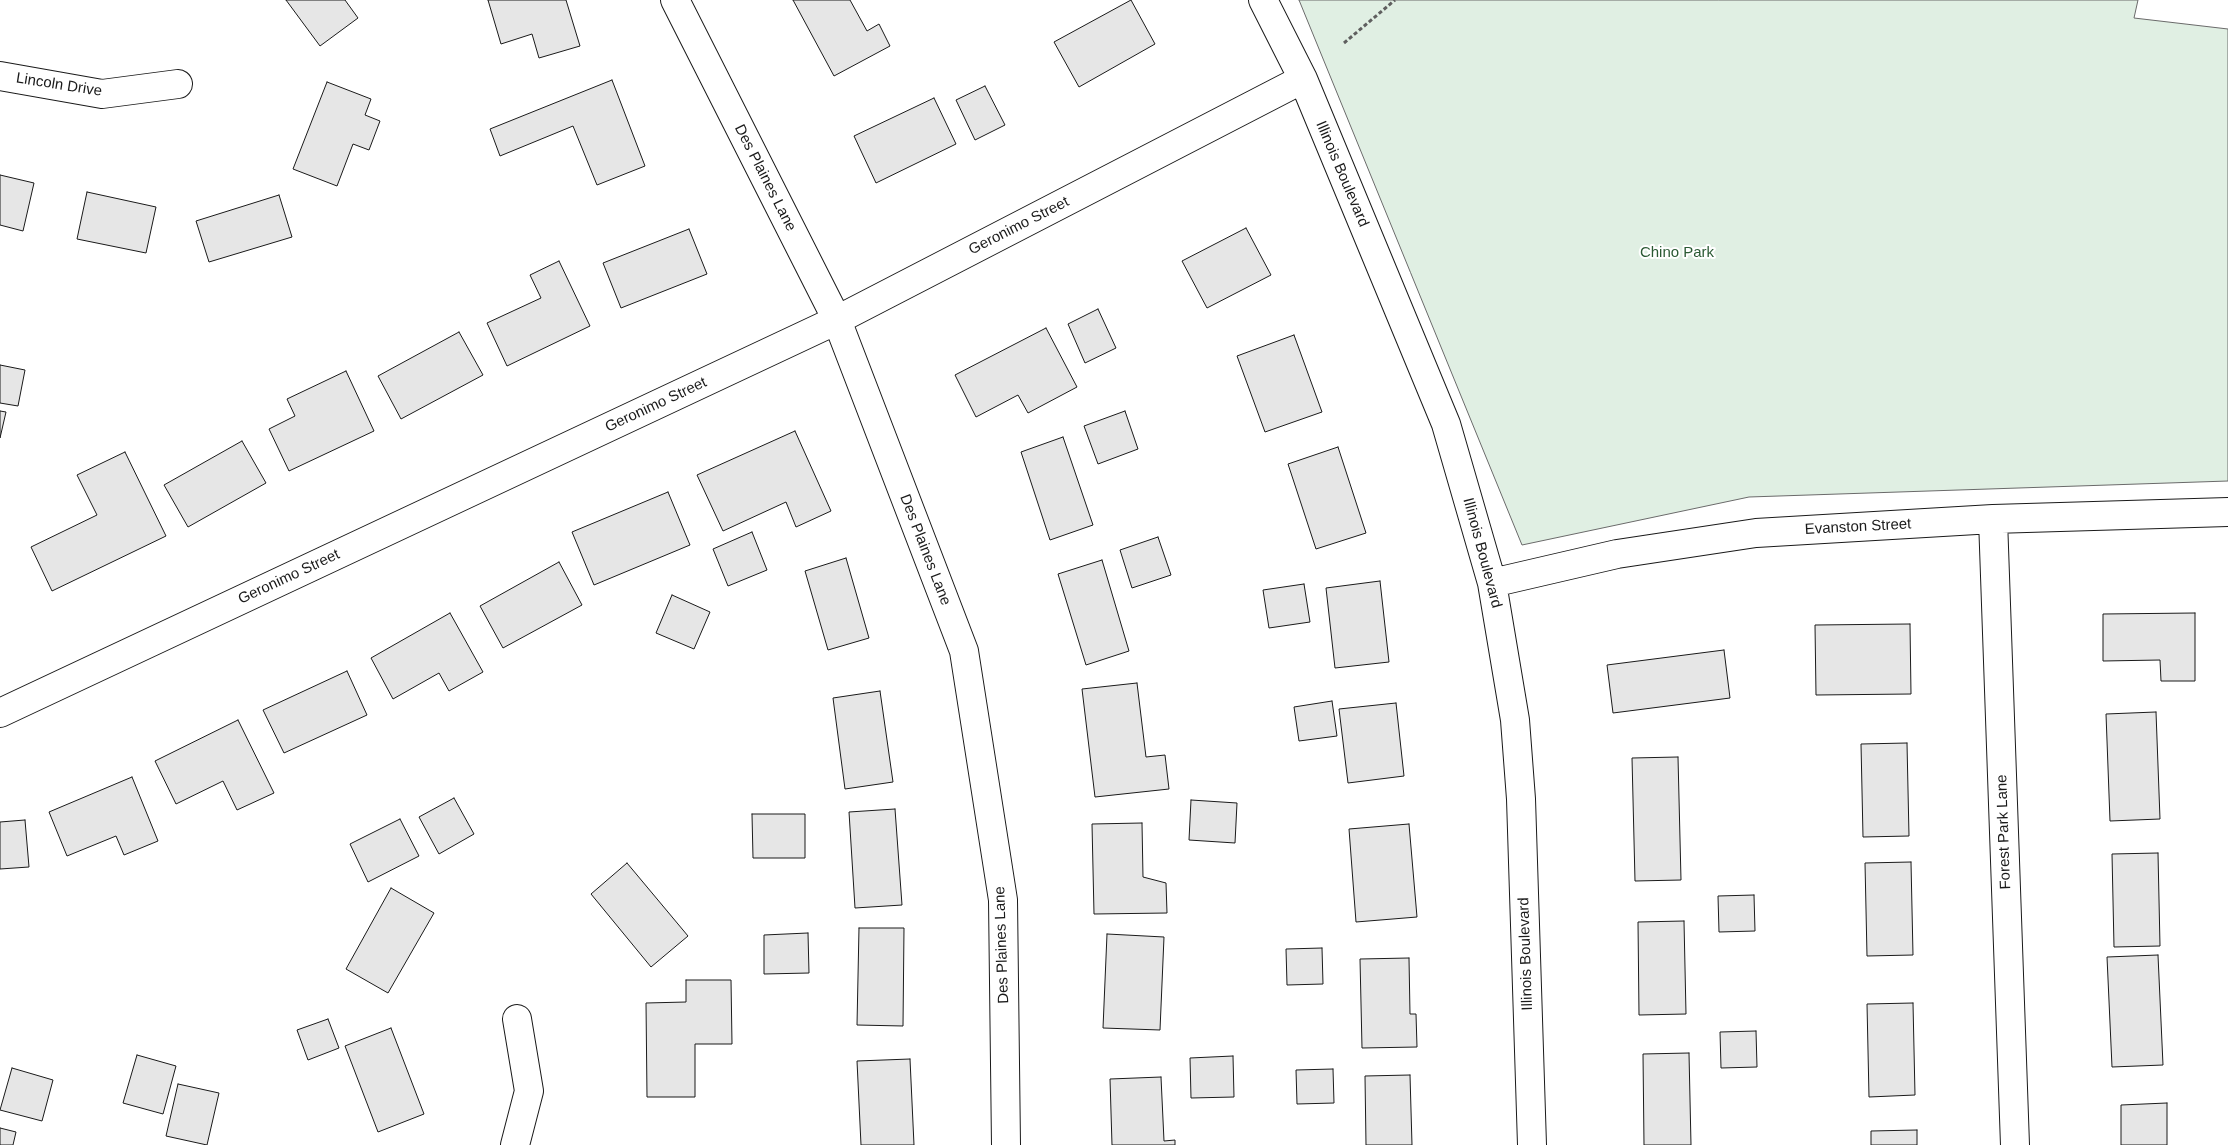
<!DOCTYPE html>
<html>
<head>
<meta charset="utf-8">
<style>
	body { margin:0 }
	canvas { display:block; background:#fff }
</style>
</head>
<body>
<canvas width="2228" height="1145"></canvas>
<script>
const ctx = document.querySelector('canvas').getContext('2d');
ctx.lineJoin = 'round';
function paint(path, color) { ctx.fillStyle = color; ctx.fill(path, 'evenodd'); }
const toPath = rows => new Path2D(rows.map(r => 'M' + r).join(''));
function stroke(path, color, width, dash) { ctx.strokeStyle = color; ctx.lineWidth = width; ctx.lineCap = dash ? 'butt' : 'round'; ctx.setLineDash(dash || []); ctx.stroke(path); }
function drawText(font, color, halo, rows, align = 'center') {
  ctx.font = font + ' Arial,sans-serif'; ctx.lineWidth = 4; ctx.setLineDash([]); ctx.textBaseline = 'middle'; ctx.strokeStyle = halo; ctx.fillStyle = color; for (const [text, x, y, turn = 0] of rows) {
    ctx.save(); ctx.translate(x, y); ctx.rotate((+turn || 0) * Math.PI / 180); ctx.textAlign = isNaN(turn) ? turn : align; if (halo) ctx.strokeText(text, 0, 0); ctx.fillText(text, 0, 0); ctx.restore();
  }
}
const green = toPath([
	[1299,0,2138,0,2134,18,2228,29,2228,481,1749,497,1522,545,1299,0]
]);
paint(green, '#e0efe3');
stroke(green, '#6a6a6a', 1);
const building = toPath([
	[286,0,345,0,358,18,320,46,286,0],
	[488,0,566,0,580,46,539,58,532,34,501,44,488,0],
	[793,0,850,0,867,31,879,24,890,46,834,76,793,0],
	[1131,0,1155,44,1079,87,1054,42,1131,0],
	[612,80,645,166,597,185,573,126,500,156,490,129,612,80],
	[327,82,371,99,365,115,380,121,369,150,353,144,337,186,293,169,327,82],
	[985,86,1005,125,975,140,956,100,985,86],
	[934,98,956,144,876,183,854,136,934,98],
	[0,175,34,183,23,231,0,225,0,175],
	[87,192,156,207,146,253,77,239,87,192],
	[279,195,292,237,209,262,196,221,279,195],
	[1246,228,1271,275,1207,308,1182,261,1246,228],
	[689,229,707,274,621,308,603,263,689,229],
	[559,261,590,326,507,366,487,323,541,298,530,275,559,261],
	[1098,309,1116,348,1085,363,1068,324,1098,309],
	[1046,328,1077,387,1028,413,1018,395,976,417,955,375,1046,328],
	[459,332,483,375,401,419,378,376,459,332],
	[1294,335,1322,412,1265,432,1237,356,1294,335],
	[0,365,25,370,18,406,0,403,0,365],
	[346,371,374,431,289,471,269,429,295,416,287,399,346,371],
	[0,411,6,412,0,438,0,411],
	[1125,411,1138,449,1098,464,1084,426,1125,411],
	[795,431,831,511,796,527,786,502,723,531,697,475,795,431],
	[1063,437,1093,525,1050,540,1021,452,1063,437],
	[242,441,266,483,188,527,164,485,242,441],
	[1338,447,1366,533,1316,549,1288,464,1338,447],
	[125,452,166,536,52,591,31,547,97,515,77,475,125,452],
	[668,492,690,545,594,585,572,532,668,492],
	[752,532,767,570,728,586,713,549,752,532],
	[1158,537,1171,575,1132,588,1120,550,1158,537],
	[846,558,869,638,828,650,805,571,846,558],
	[1102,560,1129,651,1086,665,1058,574,1102,560],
	[559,562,582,605,503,648,480,606,559,562],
	[1380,581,1389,662,1335,668,1326,588,1380,581],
	[1304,584,1310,622,1269,628,1263,590,1304,584],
	[672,595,710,612,694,649,656,633,672,595],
	[450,613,483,672,449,691,439,673,393,699,371,658,450,613],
	[2195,613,2195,681,2161,681,2160,660,2103,661,2103,614,2195,613],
	[1910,624,1911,694,1816,695,1815,625,1910,624],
	[1724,650,1730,698,1613,713,1607,665,1724,650],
	[347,671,367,715,284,753,263,710,347,671],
	[1137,683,1146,757,1165,755,1169,789,1095,797,1082,689,1137,683],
	[880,691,893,782,845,789,833,698,880,691],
	[1332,701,1337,736,1299,741,1294,707,1332,701],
	[1396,703,1404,776,1348,783,1339,709,1396,703],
	[2156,712,2160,819,2110,821,2106,714,2156,712],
	[238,720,274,793,237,810,223,781,176,804,155,761,238,720],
	[1907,743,1909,836,1863,837,1861,744,1907,743],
	[1678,757,1681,880,1635,881,1632,758,1678,757],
	[132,777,158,841,124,855,116,836,67,856,49,812,132,777],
	[454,798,474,834,439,854,419,817,454,798],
	[1191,800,1237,803,1235,843,1189,840,1191,800],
	[895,809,902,905,855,908,849,812,895,809],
	[752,814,805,814,805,858,753,858,752,814],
	[400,819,419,856,368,882,350,844,400,819],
	[25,820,29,867,0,869,0,822,25,820],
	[1142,823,1143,877,1166,883,1167,913,1094,914,1092,824,1142,823],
	[1409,824,1417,917,1356,922,1349,829,1409,824],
	[2158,853,2160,946,2114,947,2112,854,2158,853],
	[1911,862,1913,955,1867,956,1865,863,1911,862],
	[627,863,688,936,651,967,591,894,627,863],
	[391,888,434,913,388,993,346,969,391,888],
	[1754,895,1755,931,1719,932,1718,896,1754,895],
	[1684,921,1686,1014,1639,1015,1638,922,1684,921],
	[859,928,904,928,903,1026,857,1025,859,928],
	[808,933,809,973,764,974,764,935,808,933],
	[1107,934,1164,937,1160,1030,1103,1028,1107,934],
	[1322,948,1323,984,1287,985,1286,949,1322,948],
	[2158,955,2163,1065,2112,1067,2107,957,2158,955],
	[1409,958,1410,1014,1416,1014,1417,1047,1362,1048,1360,959,1409,958],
	[686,980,731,980,732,1044,695,1044,695,1097,647,1097,646,1003,686,1002,686,980],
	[1913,1003,1915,1095,1869,1097,1867,1004,1913,1003],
	[328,1019,339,1048,308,1060,297,1030,328,1019],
	[391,1028,424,1114,378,1132,345,1046,391,1028],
	[1756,1031,1757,1067,1721,1068,1720,1032,1756,1031],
	[1689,1053,1691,1145,1644,1145,1643,1054,1689,1053],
	[137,1055,176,1066,163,1114,123,1103,137,1055],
	[1233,1056,1234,1097,1191,1098,1190,1058,1233,1056],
	[910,1059,914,1145,861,1145,857,1061,910,1059],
	[12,1068,53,1080,42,1121,0,1110,12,1068],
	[1333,1069,1334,1103,1297,1104,1296,1070,1333,1069],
	[1410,1075,1412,1145,1366,1145,1365,1076,1410,1075],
	[1161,1077,1164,1141,1175,1140,1175,1145,1112,1145,1110,1079,1161,1077],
	[178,1084,219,1093,207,1145,166,1136,178,1084],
	[2167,1103,2167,1145,2121,1145,2121,1105,2167,1103],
	[0,1128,16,1132,13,1145,0,1145,0,1128],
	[1917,1130,1917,1145,1871,1145,1871,1131,1917,1130]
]);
paint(building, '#e6e6e6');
stroke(building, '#1a1a1a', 1);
const street = toPath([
	[675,0,837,320,964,651,1003,900,1006,1145],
	[1263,0,1303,79,1446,424,1492,583,1515,720,1521,799,1532,1145],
	[0,76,102,94,178,84],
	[1993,519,2015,1145],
	[1492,583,1617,554,1756,533,1993,519,2228,512],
	[0,713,837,320,1303,79],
	[515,1145,529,1091,517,1019]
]);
stroke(street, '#1a1a1a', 30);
stroke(toPath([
	[1344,43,1395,0]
]), '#5f5f5f', 3, [4, 2.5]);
stroke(street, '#fff', 28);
drawText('15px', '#1a1a1a', '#fff', [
	["Lincoln Drive",59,85,9],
	["Illinois Boulevard",1342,174,67],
	["Des Plaines Lane",765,178,63],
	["Geronimo Street",1019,226,-27],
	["Geronimo Street",656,405,-25],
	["Evanston Street",1858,527,-3],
	["Des Plaines Lane",925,550,69],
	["Illinois Boulevard",1482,553,75],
	["Geronimo Street",289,577,-25],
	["Forest Park Lane",2004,832,-92],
	["Des Plaines Lane",1002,945,-92],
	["Illinois Boulevard",1526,954,-92]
]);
drawText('15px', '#2b5a34', '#fff', [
	["Chino Park",1677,253]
]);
</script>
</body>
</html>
